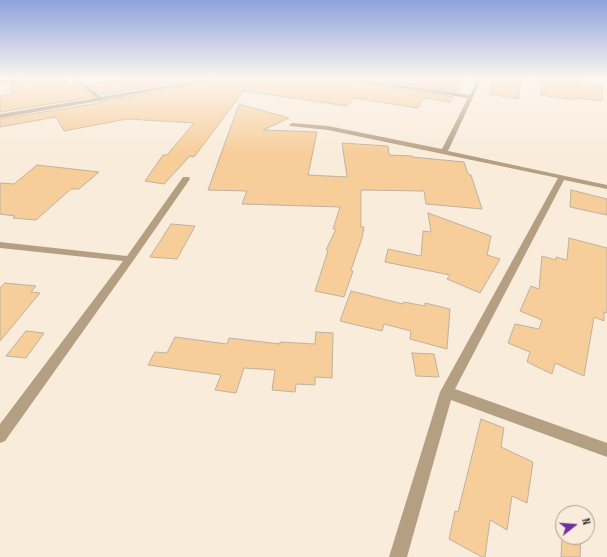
<!DOCTYPE html>
<html>
<head>
<meta charset="utf-8">
<style>
	body { margin:0 }
	#map { position:relative; width:607px; height:557px; overflow:hidden; background:#f9ecdb; font-family:"Sofia Sans Condensed",sans-serif }
	canvas { display:block }
	.north { position:absolute; left:555px; top:505px; width:40px; height:40px; box-sizing:border-box; background:#f9ecdb; border:1px solid #aaa093; border-radius:50%; rotate:73deg; font-size:11px; font-weight:700; line-height:16px; text-align:center; color:#332e28 }
	.north::after { content:''; display:block; margin:auto; width:14px; height:18px; background:#6e2fa5; clip-path:polygon(50% 0,100% 100%,50% 72%,0 100%) }
</style>
</head>
<body>
<div id="map">
<canvas width="607" height="557"></canvas>
<div class="north">N</div>
</div>
<script>
const ctx = document.querySelector('canvas').getContext('2d');
ctx.lineJoin = 'round';
function paint(path, color) { ctx.fillStyle = color; ctx.fill(path, 'evenodd'); }
const toPath = rows => new Path2D(rows.map(r => 'M' + r).join(''));
function stroke(path, color, width, dash) { ctx.strokeStyle = color; ctx.lineWidth = width; ctx.lineCap = dash ? 'butt' : 'round'; ctx.setLineDash(dash || []); ctx.stroke(path); }
const building = toPath([
	[63,78,70,86,77,85,81,87,93,97,0,112,0,96,12,94,10,83,40,78,63,78],
	[129,78,204,78,101,95,89,85,129,78],
	[224,78,335,78,336,79,453,97,450,102,424,98,418,108,354,98,347,106,244,91,245,89,194,157,190,156,164,184,145,181,163,155,167,155,194,123,127,119,64,131,56,117,0,127,0,119,99,103,101,103,104,101,223,79,224,78],
	[358,78,465,78,456,92,358,78],
	[493,78,522,78,518,99,490,94,493,78],
	[540,78,583,78,576,82,603,86,602,101,575,98,574,100,541,95,540,78],
	[239,104,289,118,263,130,317,132,308,175,347,177,342,143,388,146,389,155,412,156,412,157,464,162,468,174,471,175,482,209,426,204,424,191,361,190,361,227,364,227,362,238,351,270,353,271,344,297,315,291,328,251,326,250,336,229,333,229,340,207,242,204,247,191,208,190,239,104],
	[37,165,99,172,79,189,71,189,36,220,13,218,15,216,0,214,0,183,14,184,37,165],
	[571,190,607,199,607,215,570,207,571,190],
	[428,213,491,236,487,255,500,259,480,293,447,279,450,275,385,262,388,249,421,256,423,231,431,232,428,213],
	[171,224,195,226,177,259,150,257,171,224],
	[569,238,607,248,607,313,604,312,604,321,594,317,584,376,555,363,552,374,527,362,530,352,508,343,515,324,539,329,542,320,520,311,531,286,539,289,542,256,556,260,556,257,567,260,569,238],
	[5,283,36,286,31,292,40,293,0,341,0,288,5,283],
	[351,291,403,304,404,302,425,306,425,303,450,309,447,349,410,339,411,331,384,324,382,331,340,321,351,291],
	[26,331,44,333,26,358,6,356,26,331],
	[316,332,333,333,332,378,315,377,315,385,296,384,295,392,272,390,275,370,244,368,236,393,215,390,221,375,148,365,155,352,167,353,175,337,227,344,229,338,280,344,280,342,315,344,316,332],
	[412,353,434,354,439,377,416,376,412,353],
	[481,419,504,428,501,447,533,462,527,503,512,496,507,530,490,520,485,557,482,557,449,539,455,511,458,512,481,419],
	[562,537,581,537,580,557,561,557,562,537]
]);
paint(building, '#f7cd99');
stroke(building, '#bdb1a1', 1);
paint(toPath([
	[22,78,35,78,0,83,0,81,22,78],
	[73,78,78,78,101,97,213,78,223,78,103,100,101,102,99,101,0,118,0,114,96,98,73,78],
	[336,78,347,78,470,95,477,80,474,78,482,78,448,151,607,185,607,189,564,180,455,389,607,443,607,457,451,400,407,557,389,557,440,392,558,178,328,130,290,126,289,125,292,123,328,126,442,149,468,98,336,78],
	[183,177,189,177,190,179,133,261,5,441,0,443,0,424,123,261,0,248,0,242,127,256,183,177]
]), '#b59f83');
const sky = ctx.createLinearGradient(0, 0, 0, 156);
sky.addColorStop(0, '#8da2dc');
sky.addColorStop(0.5, '#fcf6ef');
sky.addColorStop(1, '#fcf6ef00');
ctx.fillStyle = sky;
ctx.fillRect(0, 0, 607, 156);
</script>
</body>
</html>
